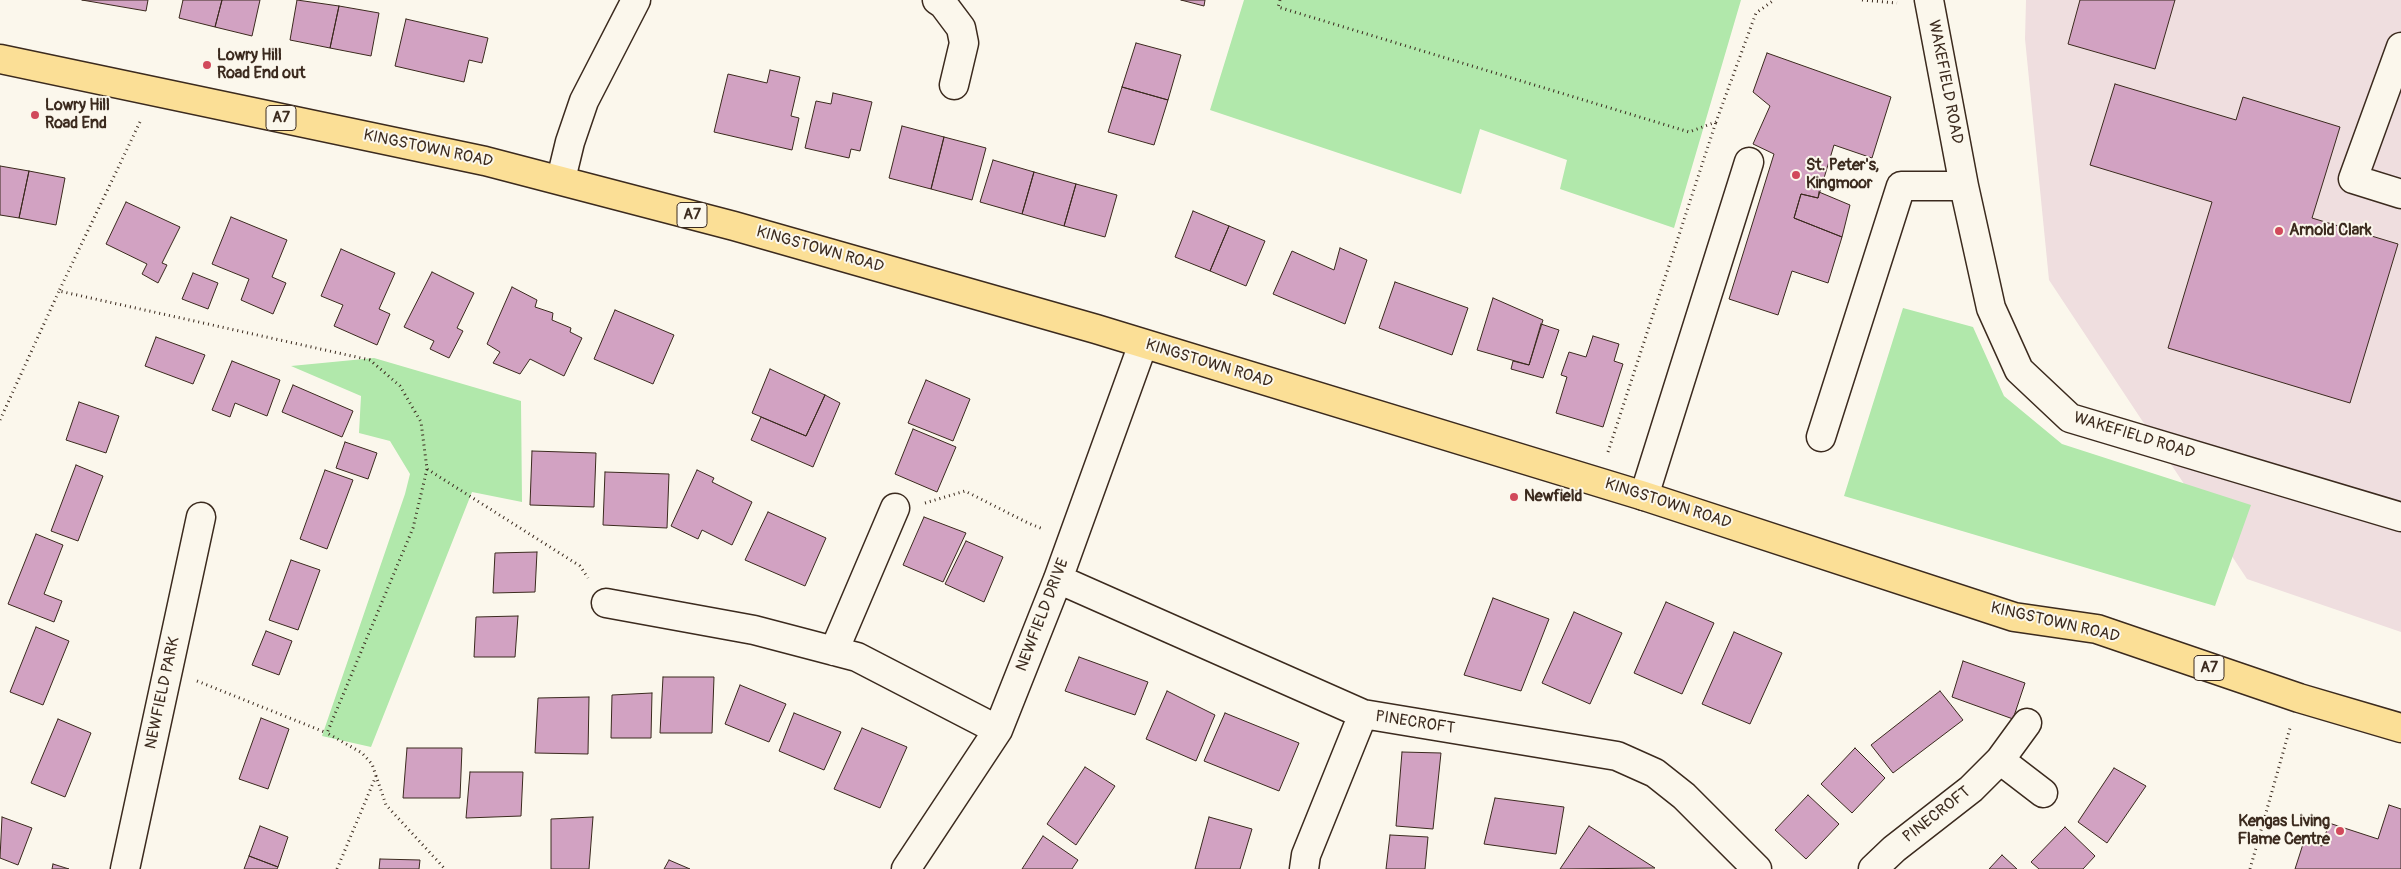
<!DOCTYPE html>
<html>
<head>
<meta charset="utf-8">
<style>
	body { margin:0 }
	canvas { display:block; background:#fbf7ec }
</style>
</head>
<body>
<canvas width="2401" height="869"></canvas>
<script>
const ctx = document.querySelector('canvas').getContext('2d');
ctx.lineJoin = 'round';
function paint(path, color) { ctx.fillStyle = color; ctx.fill(path, 'evenodd'); }
const toPath = rows => new Path2D(rows.map(r => 'M' + r).join(''));
function stroke(path, color, width, dash) { ctx.strokeStyle = color; ctx.lineWidth = width; ctx.lineCap = dash ? 'butt' : 'round'; ctx.setLineDash(dash || []); ctx.stroke(path); }
function drawText(font, color, halo, rows, align = 'center') {
  ctx.font = font + ' Pangolin,sans-serif'; ctx.lineWidth = 4; ctx.setLineDash([]); ctx.textBaseline = 'middle'; ctx.strokeStyle = halo; ctx.fillStyle = color; for (const [text, x, y, turn = 0] of rows) {
    ctx.save(); ctx.translate(x, y); ctx.rotate((+turn || 0) * Math.PI / 180); ctx.textAlign = isNaN(turn) ? turn : align; if (halo) ctx.strokeText(text, 0, 0); ctx.fillText(text, 0, 0); ctx.restore();
  }
}
paint(toPath([
	[2026,0,2401,0,2401,632,2247,579,2049,280,2025,39]
]), '#efdedf');
paint(toPath([
	[1244,0,1741,0,1674,228,1560,189,1567,160,1480,129,1461,194,1210,110],
	[1903,308,1973,327,2004,396,2062,444,2251,505,2215,606,1844,496],
	[374,358,521,401,522,502,472,492,371,747,322,736,405,494,410,474,390,441,359,433,361,396,291,366]
]), '#b1e8ab');
const building = toPath([
	[82,0,148,0,146,11,82,0],
	[183,0,222,0,215,27,179,18,183,0],
	[222,0,260,0,252,36,215,27,222,0],
	[297,0,339,6,330,48,290,40,297,0],
	[1181,0,1205,0,1204,6,1181,0],
	[2080,0,2175,0,2155,69,2068,44,2080,0],
	[339,6,379,13,371,56,330,48,339,6],
	[406,19,488,38,482,63,469,60,464,82,395,66,406,19],
	[1136,43,1181,55,1168,100,1122,87,1136,43],
	[1767,53,1891,97,1872,158,1834,145,1818,198,1801,194,1794,218,1842,237,1828,283,1792,271,1778,315,1729,299,1774,154,1753,144,1770,106,1753,92,1767,53],
	[770,70,800,77,791,116,799,118,792,150,714,132,728,74,767,83,770,70],
	[2115,84,2236,120,2243,97,2340,127,2312,218,2398,244,2350,403,2168,348,2212,202,2090,165,2115,84],
	[1122,87,1168,100,1154,145,1108,132,1122,87],
	[833,93,872,102,860,151,851,149,849,158,805,148,816,101,831,104,833,93],
	[902,126,944,137,931,189,889,178,902,126],
	[944,137,986,148,972,200,931,189,944,137],
	[993,160,1034,172,1022,214,980,202,993,160],
	[0,166,29,171,19,218,0,215,0,166],
	[29,171,65,178,56,225,19,218,29,171],
	[1034,172,1076,184,1064,226,1022,214,1034,172],
	[1076,184,1117,195,1105,237,1064,226,1076,184],
	[1819,192,1850,205,1842,237,1794,218,1801,194,1818,198,1819,192],
	[126,202,180,227,162,263,167,265,158,283,142,274,147,264,106,244,126,202],
	[1193,211,1229,226,1210,271,1175,257,1193,211],
	[231,217,287,240,272,277,286,283,273,314,241,300,249,279,212,264,231,217],
	[1229,226,1265,241,1246,286,1210,271,1229,226],
	[1340,248,1367,260,1345,324,1273,294,1292,251,1334,270,1340,248],
	[341,249,395,273,379,309,390,314,377,345,334,326,343,305,321,296,341,249],
	[432,272,474,293,457,328,463,331,449,358,430,349,434,341,404,327,432,272],
	[193,273,218,283,208,309,182,299,193,273],
	[1395,282,1468,308,1452,355,1379,328,1395,282],
	[512,287,537,300,535,307,553,313,552,320,571,328,570,332,582,338,564,376,530,359,520,374,493,363,500,352,487,344,512,287],
	[1493,298,1543,320,1529,365,1477,350,1493,298],
	[615,310,674,335,653,384,594,359,615,310],
	[1541,324,1559,330,1543,378,1511,369,1513,361,1529,365,1541,324],
	[1593,336,1619,344,1614,361,1623,364,1603,427,1556,413,1567,377,1561,375,1569,352,1586,357,1593,336],
	[156,337,205,355,193,384,145,366,156,337],
	[232,361,280,380,267,416,235,403,230,417,212,410,232,361],
	[770,369,825,395,806,436,752,413,770,369],
	[926,380,970,399,953,441,908,423,926,380],
	[293,385,353,411,342,437,282,412,293,385],
	[825,395,840,403,813,467,751,440,761,417,806,436,825,395],
	[79,402,119,416,106,453,66,440,79,402],
	[913,429,956,447,937,492,895,474,913,429],
	[345,442,377,453,368,479,336,468,345,442],
	[532,451,596,453,594,507,530,505,532,451],
	[76,465,103,476,78,541,51,531,76,465],
	[325,470,353,480,327,549,300,539,325,470],
	[697,470,714,478,712,482,752,502,732,545,702,530,698,539,671,526,697,470],
	[605,472,669,474,667,528,603,525,605,472],
	[768,512,826,538,805,586,745,560,768,512],
	[924,517,966,533,943,582,903,565,924,517],
	[36,534,63,545,44,594,62,601,54,622,8,604,36,534],
	[966,541,1003,557,984,602,945,584,966,541],
	[537,552,535,592,493,593,495,553,537,552],
	[291,560,320,570,298,630,269,620,291,560],
	[1493,598,1549,619,1521,691,1464,675,1493,598],
	[1666,602,1714,623,1682,694,1634,673,1666,602],
	[1574,612,1622,633,1590,704,1542,683,1574,612],
	[518,616,515,657,474,657,476,617,518,616],
	[36,627,69,641,43,705,10,692,36,627],
	[266,631,292,641,279,675,252,665,266,631],
	[1734,632,1782,653,1750,724,1702,704,1734,632],
	[1079,657,1148,682,1135,715,1065,691,1079,657],
	[1963,661,2025,683,2013,719,1952,697,1963,661],
	[663,677,714,677,712,733,660,733,663,677],
	[740,685,786,704,769,742,725,724,740,685],
	[1167,691,1215,715,1196,761,1146,739,1167,691],
	[1940,691,1963,720,1893,773,1871,745,1940,691],
	[652,693,651,738,611,738,612,695,652,693],
	[589,697,588,754,535,753,538,698,589,697],
	[794,713,841,732,824,770,779,751,794,713],
	[1225,713,1299,743,1279,791,1204,761,1225,713],
	[261,718,289,729,268,789,239,779,261,718],
	[58,719,91,733,65,797,31,783,58,719],
	[862,728,907,747,880,808,834,789,862,728],
	[407,748,462,748,460,798,403,798,407,748],
	[1855,748,1885,778,1852,813,1821,784,1855,748],
	[1402,752,1441,753,1433,829,1396,826,1402,752],
	[1085,767,1115,786,1076,845,1047,824,1085,767],
	[2114,768,2146,786,2107,843,2078,822,2114,768],
	[470,772,523,772,521,816,466,818,470,772],
	[1808,795,1839,824,1806,859,1775,830,1808,795],
	[1495,798,1564,807,1556,854,1484,844,1495,798],
	[2389,805,2401,809,2401,869,2295,869,2304,841,2322,846,2329,823,2378,839,2389,805],
	[2,817,32,828,18,865,0,858,2,817],
	[593,817,589,869,551,869,551,819,593,817],
	[1209,817,1252,829,1240,869,1195,869,1209,817],
	[260,826,288,837,278,867,249,856,260,826],
	[1589,826,1655,868,1560,869,1589,826],
	[2065,827,2095,856,2083,869,2039,869,2031,862,2065,827],
	[1390,835,1428,837,1425,869,1386,869,1390,835],
	[1043,836,1078,860,1072,869,1022,869,1043,836],
	[2002,855,2017,869,1989,869,2002,855],
	[249,856,278,867,277,869,244,869,249,856],
	[380,859,420,860,419,869,379,869,380,859],
	[669,860,690,869,664,869,669,860],
	[53,864,69,869,52,869,53,864]
]);
paint(building, '#d2a2c2');
stroke(building, '#3b2a1e', 1);
const minor = toPath([
	[937,0,943,4,961,28,964,43,954,85],
	[1929,0,1964,186,1991,308,2019,370,2070,418,2401,517],
	[2401,47,2353,179,2401,194],
	[561,179,570,142,584,101,636,0],
	[1821,437,1901,186,1964,186],
	[1644,496,1749,162],
	[1058,579,1363,714,1617,756,1655,773,1684,796,1757,869],
	[606,603,754,630,857,657,998,730],
	[834,651,895,508],
	[2000,760,2043,793],
	[125,869,201,517],
	[906,869,998,730,1058,579,1143,344],
	[1304,869,1306,855,1363,714],
	[1873,869,1894,849,1971,789,2000,760,2027,723]
]);
const major = toPath([
	[0,59,485,161,734,226,1096,329,1644,496,2014,617,2097,629,2299,698,2401,728]
]);
stroke(minor, '#3b2a1e', 31);
stroke(major, '#3b2a1e', 31);
stroke(toPath([
	[1280,0,1278,7,1689,132,1716,122,1756,13,1774,0],
	[1862,0,1897,3],
	[140,122,59,291,370,360,400,386,421,422,427,469,580,566,588,578],
	[0,420,59,291],
	[1608,452,1716,122],
	[427,469,413,528,327,733,362,753,372,764,386,805,445,869],
	[925,503,965,491,1028,523,1043,529],
	[197,681,327,733],
	[337,869,376,776],
	[2250,869,2290,728]
]), '#3b2a1e', 3, [1, 4]);
stroke(minor, '#fbf7ec', 28);
stroke(major, '#fbdf96', 28);
for (const [x, y, r, color] of [
	[207,65,5,"#d1495b"],
	[35,115,5,"#d1495b"],
	[1796,175,5,"#d1495b"],
	[2279,231,5,"#d1495b"],
	[1514,497,5,"#d1495b"],
	[2340,831,5,"#d1495b"]
]) { const dot = new Path2D(); dot.arc(x, y, r, 0, 2 * Math.PI); ctx.fillStyle = color; ctx.fill(dot); stroke(dot, '#fbf7ec', 2); }
for (const [x, y, w] of [
	[281,118,30],
	[692,215,30],
	[2209,668,30]
]) { const box = new Path2D(); box.roundRect(x - w / 2, y - 12.5, w, 25, 4); ctx.fillStyle = '#fbf7ec'; ctx.fill(box); stroke(box, '#3b2a1e', 1); }
drawText('bold 15px', '#3b2a1e', null, [
	["A7",281,118],
	["A7",692,215],
	["A7",2209,668]
]);
drawText('bold 16px', '#3b2a1e', '#fbf7ec', [
	["Lowry Hill",217,56],
	["Road End out",217,74],
	["Lowry Hill",45,106],
	["Road End",45,124],
	["St. Peter's,",1806,166],
	["Kingmoor",1806,184],
	["Arnold Clark",2289,231],
	["Newfield",1524,497],
	["Kengas Living",2330,822,"right"],
	["Flame Centre",2330,840,"right"]
], 'left');
drawText('16px', '#3b2a1e', '#fbf7ec', [
	["WAKEFIELD ROAD",1945,82,79],
	["KINGSTOWN ROAD",428,149,12],
	["KINGSTOWN ROAD",820,250,16],
	["KINGSTOWN ROAD",1209,364,17],
	["WAKEFIELD ROAD",2134,436,17],
	["KINGSTOWN ROAD",1668,504,18],
	["NEWFIELD DRIVE",1043,615,-69],
	["KINGSTOWN ROAD",2055,623,13],
	["NEWFIELD PARK",163,693,-78],
	["PINECROFT",1415,723,9],
	["PINECROFT",1937,815,-38]
]);
</script>
</body>
</html>
